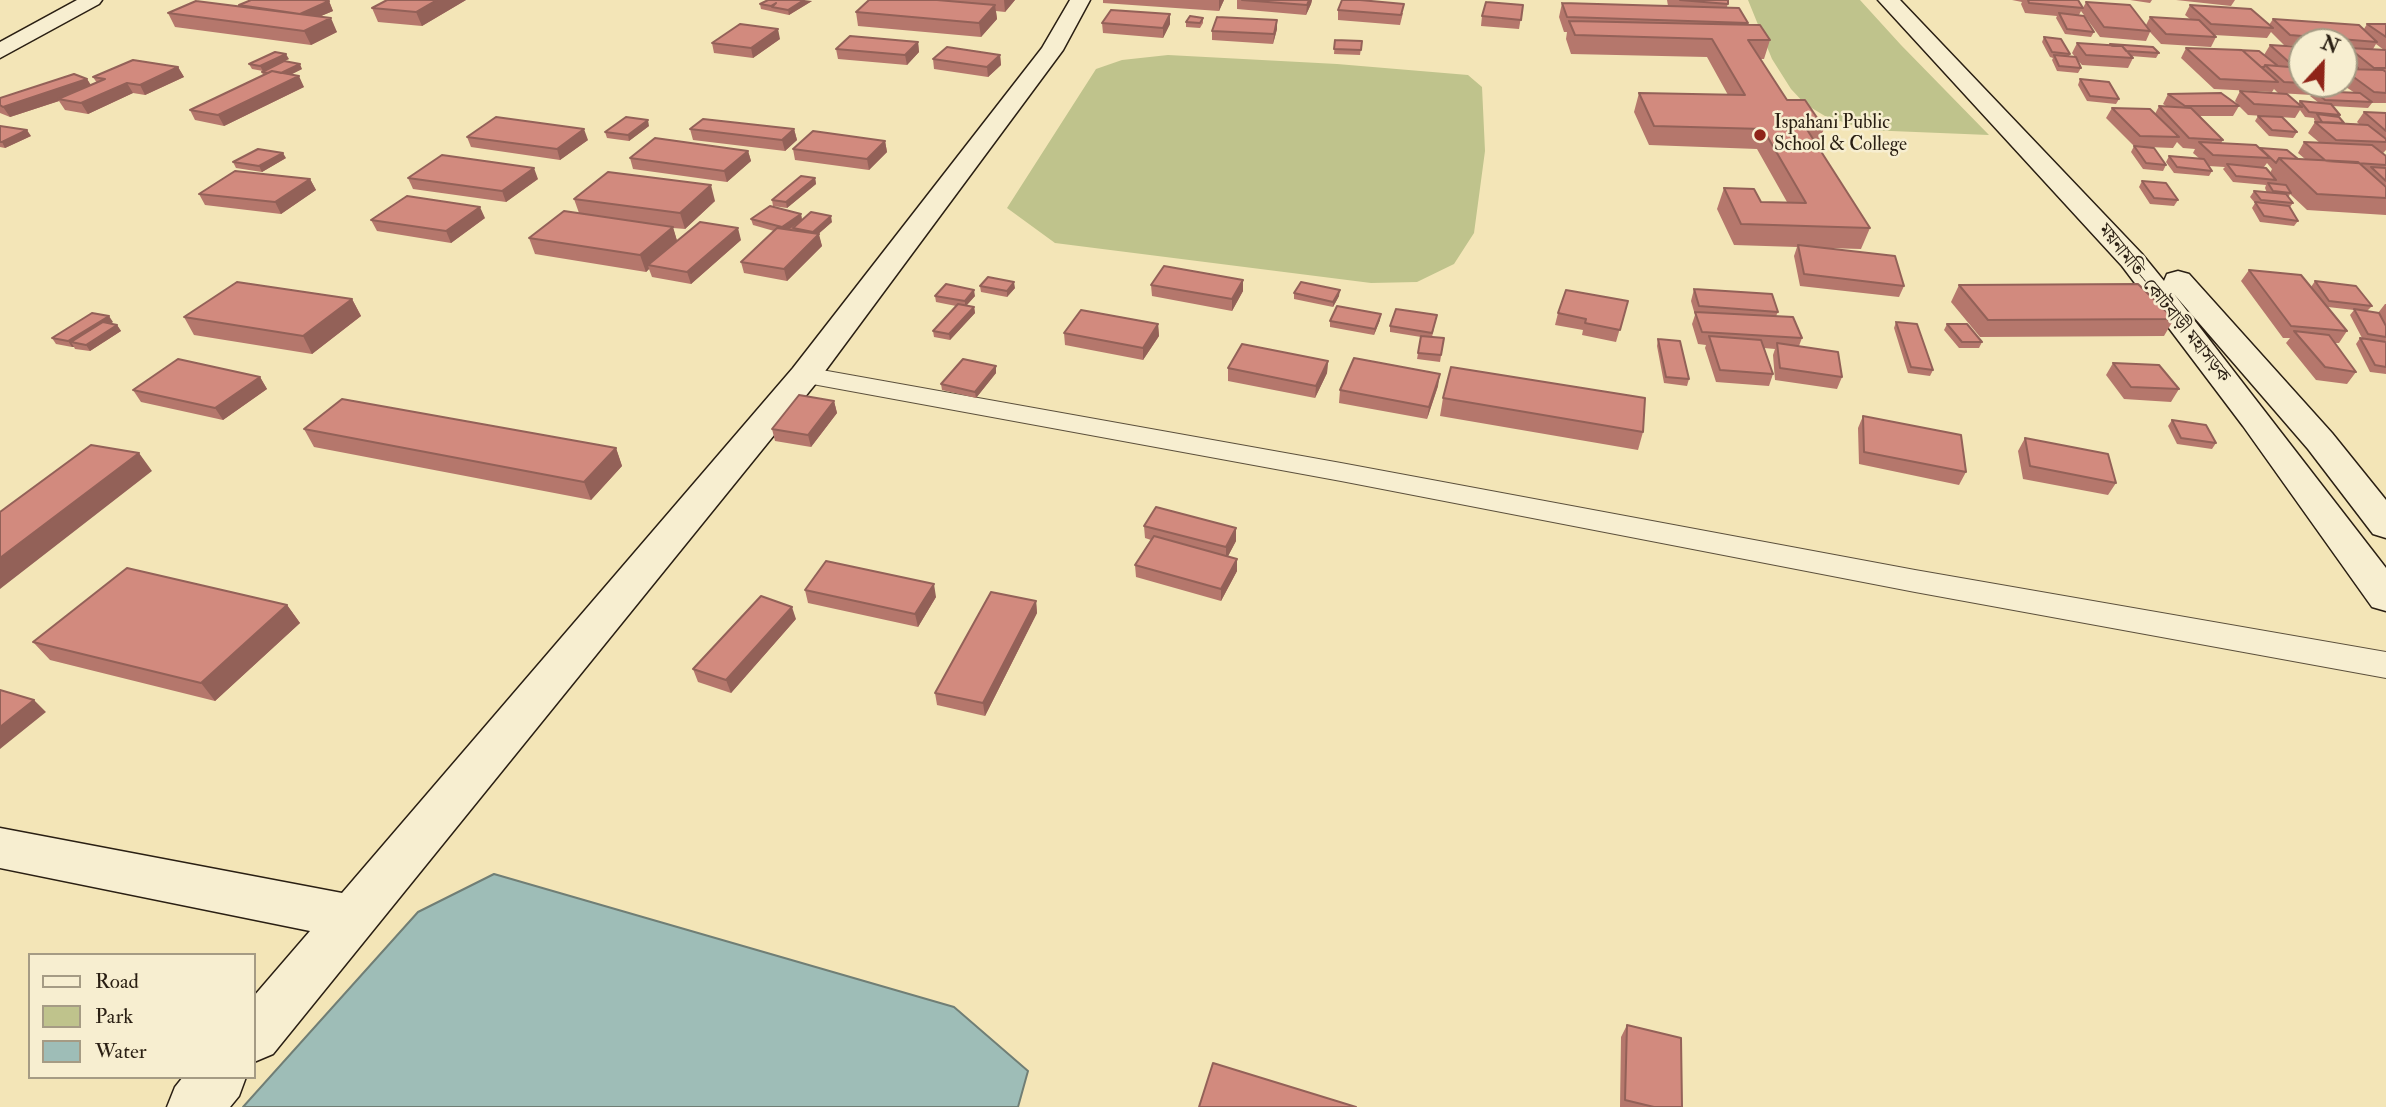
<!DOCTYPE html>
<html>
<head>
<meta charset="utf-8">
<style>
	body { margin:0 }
	#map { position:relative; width:2386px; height:1107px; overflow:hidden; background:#f3e5b7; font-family:"IM FELL Double Pica",serif }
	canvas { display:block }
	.legend { position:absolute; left:28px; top:953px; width:228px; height:126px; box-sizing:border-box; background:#f7eed0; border:2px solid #a59b84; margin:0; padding:9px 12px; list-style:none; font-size:21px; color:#2a1f13 }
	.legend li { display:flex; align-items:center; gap:14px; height:35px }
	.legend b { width:35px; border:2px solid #a59b84 }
	.north { position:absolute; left:2288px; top:28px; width:70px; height:70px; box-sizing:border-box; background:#f7eed0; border:2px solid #a59b84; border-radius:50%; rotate:22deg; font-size:19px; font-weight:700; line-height:28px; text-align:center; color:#2a1f13 }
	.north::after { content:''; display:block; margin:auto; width:24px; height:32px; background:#8f2418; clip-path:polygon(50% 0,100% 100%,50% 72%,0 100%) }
</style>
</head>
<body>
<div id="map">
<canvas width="2386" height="1107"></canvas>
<ul class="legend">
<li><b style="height:9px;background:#f7eed0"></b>Road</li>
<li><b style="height:19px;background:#bfc38c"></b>Park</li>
<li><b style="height:19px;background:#9ebdb7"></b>Water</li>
</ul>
<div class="north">N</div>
</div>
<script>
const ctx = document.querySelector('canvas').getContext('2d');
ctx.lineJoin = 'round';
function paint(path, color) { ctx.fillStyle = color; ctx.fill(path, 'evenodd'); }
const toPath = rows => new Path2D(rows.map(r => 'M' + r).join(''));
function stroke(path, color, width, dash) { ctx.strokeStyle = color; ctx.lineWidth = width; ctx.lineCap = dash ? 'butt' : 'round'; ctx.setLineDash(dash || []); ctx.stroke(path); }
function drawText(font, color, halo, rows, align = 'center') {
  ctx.font = font + ' "IM FELL Double Pica","Noto Serif Bengali",serif'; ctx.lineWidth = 5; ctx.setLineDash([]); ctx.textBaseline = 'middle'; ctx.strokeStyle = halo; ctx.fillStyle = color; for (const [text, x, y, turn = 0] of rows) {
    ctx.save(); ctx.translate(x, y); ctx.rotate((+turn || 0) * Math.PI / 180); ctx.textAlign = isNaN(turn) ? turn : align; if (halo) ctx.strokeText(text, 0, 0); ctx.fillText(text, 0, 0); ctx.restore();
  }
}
paint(toPath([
	[1748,0,1860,0,1901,45,1989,135,1867,130,1825,116,1805,104,1791,89,1772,59],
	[1168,55,1337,64,1468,75,1482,87,1485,151,1474,233,1454,264,1417,282,1371,283,1055,243,1007,208,1096,69,1122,60]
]), '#bfc38c');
const water = toPath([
	[494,874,954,1007,1028,1071,1018,1107,243,1107,418,912,494,874]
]);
paint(water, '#9ebdb7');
stroke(water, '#707e75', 2);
const street = toPath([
	[805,367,1341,463,1915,570,2386,652,2386,678,1915,592,1341,481,796,381,792,375,796,369,805,367]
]);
const secondary = toPath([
	[77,0,102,0,99,4,0,58,0,42,77,0],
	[1070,0,1090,0,1063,50,817,382,273,1054,254,1062,254,996,310,931,0,868,0,828,342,893,793,368,1042,48,1070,0],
	[1878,0,1900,0,2142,254,2164,281,2167,274,2178,271,2189,274,2332,433,2386,500,2386,538,2373,534,2308,449,2174,294,2386,568,2386,611,2372,607,2243,426,2122,266,1878,0],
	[183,1077,246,1077,239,1096,230,1107,167,1107,175,1087,183,1077]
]);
stroke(street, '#5c503c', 2);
stroke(secondary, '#2a1f13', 3);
paint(street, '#f7eed0');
paint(secondary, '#f7eed0');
paint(toPath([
	[466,0,422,26,378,22,372,8],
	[869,0,1015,0,1005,12,996,11,997,19,981,37,858,26,856,12],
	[1103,0,1224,0,1219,11,1103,3],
	[1237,0,1312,0,1311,4,1306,15,1237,9],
	[1667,0,1728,0,1727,8,1748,23,1747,25,1770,40,1764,59,1760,59,1787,100,1824,128,1818,147,1870,228,1861,249,1827,248,1904,286,1899,297,1800,286,1794,256,1797,247,1734,245,1717,209,1724,188,1761,202,1787,202,1757,149,1649,145,1634,112,1639,93,1728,95,1707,57,1571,54,1566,39,1567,32,1564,32,1559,17,1562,3,1668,6],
	[2012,0,2078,0,2083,8,2086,2,2146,25,2150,17,2190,19,2185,15,2190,5,2269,25,2273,19,2364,29,2367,24,2386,24,2386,103,2372,103,2368,108,2332,106,2340,115,2339,117,2344,123,2359,124,2357,122,2364,112,2386,113,2386,150,2383,153,2386,156,2386,215,2307,210,2290,194,2288,198,2293,203,2290,207,2298,221,2294,226,2260,222,2252,208,2255,203,2250,197,2254,191,2267,193,2265,188,2266,185,2233,182,2223,169,2225,167,2208,166,2212,171,2209,176,2174,173,2166,162,2169,156,2200,159,2193,153,2195,149,2183,148,2177,142,2173,148,2148,147,2166,165,2163,171,2143,169,2131,152,2134,146,2106,118,2112,108,2155,114,2159,106,2166,106,2163,104,2168,94,2238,105,2235,101,2240,91,2298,104,2300,101,2319,103,2310,96,2312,95,2278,93,2274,89,2272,92,2214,89,2181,58,2186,48,2264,55,2270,45,2302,47,2302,84,2344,84,2344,56,2348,50,2344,49,2344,42,2302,42,2302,46,2284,45,2271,32,2267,38,2214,35,2216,37,2211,47,2161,44,2150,32,2146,41,2100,37,2081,11,2079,15,2094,32,2091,37,2065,34,2056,18,2057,16,2025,13,2021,4,2022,2],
	[2376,44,2384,50,2373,49],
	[2346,87,2355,93,2343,92],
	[2239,106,2248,115,2295,118,2300,110,2305,117,2314,118,2314,119,2315,122,2308,133,2320,143,2304,142,2298,153,2305,159,2298,159,2260,148,2221,143,2223,140,2200,116,2233,116],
	[2267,163,2272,169,2270,173,2264,167],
	[2130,0,2152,0,2150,3],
	[2176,0,2235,0,2231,6],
	[329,1,333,11,321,16,337,32,311,45,175,27,168,13,239,6],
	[812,1,789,15,761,9,760,4],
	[1523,5,1519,29,1481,26,1482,16],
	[1338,10,1403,13,1400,25,1338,20],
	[1170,14,1170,24,1163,38,1103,33,1102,23],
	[1203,18,1203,23,1200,28,1186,27,1186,22],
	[1277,20,1277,29,1273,44,1212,40,1212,31],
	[2044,37,2070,54,2069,56,2075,57,2072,53,2077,43,2109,45,2110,44,2159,53,2156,58,2131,56,2133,58,2128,68,2082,65,2076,58,2081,68,2078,73,2057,71,2052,60,2053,58,2050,57,2042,42],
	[780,39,753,58,714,53,712,43],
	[1335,40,1362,41,1360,55,1334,54],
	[918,42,919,52,907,65,838,59,836,49],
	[1000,55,1001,65,988,77,934,69,933,59],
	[289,59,284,61,302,69,290,75,304,87,224,126,195,120,190,110,263,75,262,72,263,71,252,69,249,64],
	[178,67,184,77,145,95,133,93,88,114,65,110,59,101,10,117,0,113,0,98,87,79,91,85,97,83,93,77],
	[2080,79,2119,99,2116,104,2087,101,2078,85],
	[2258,116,2297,132,2293,138,2269,136,2255,121],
	[0,126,31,136,5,148,0,147],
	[649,126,629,141,607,138,605,132],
	[690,129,794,129,797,140,785,151,693,140],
	[467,137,588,140,560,160,471,147],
	[885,141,887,152,869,170,795,160,793,149],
	[748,151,751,161,727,182,633,169,630,158],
	[286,158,262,172,236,168,233,162],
	[408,178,538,179,506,202,413,189],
	[815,178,816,184,787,208,773,206,772,200],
	[310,179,316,190,281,214,205,205,199,194],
	[2142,181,2178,200,2174,206,2150,204,2139,187],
	[574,199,715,201,685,229,673,228,677,241,741,240,691,284,652,277,649,269,646,272,535,254,529,238,579,213],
	[801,214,802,220,832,222,818,234,822,246,787,281,744,273,741,262,774,231,753,225,751,219],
	[485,218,451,243,377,231,371,220],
	[2249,270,2311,287,2315,281,2372,306,2367,311,2378,313,2385,304,2386,304,2386,374,2370,372,2356,344,2360,338,2362,338,2350,315,2354,310,2328,307,2347,331,2339,343,2335,343,2356,372,2347,384,2316,380,2286,343,2290,338,2283,338,2241,281],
	[1151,285,1243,291,1232,311,1152,296],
	[1959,285,2174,319,2164,336,1980,337,1951,302],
	[980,286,1015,288,1007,297,981,292],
	[1694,289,1778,312,1776,316,1802,338,1799,346,1842,377,1837,389,1775,380,1773,355,1775,349,1764,348,1773,374,1769,386,1716,382,1705,348,1706,345,1698,344,1692,324,1695,315,1691,301],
	[1294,293,1339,296,1333,307,1294,299],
	[935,296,975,296,967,305,974,307,975,313,950,340,934,337,933,331,956,306,936,302],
	[352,299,361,316,312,354,194,335,184,317],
	[1628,301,1616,342,1582,335,1583,330,1555,325,1558,313],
	[1437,315,1432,337,1444,338,1440,362,1417,359,1421,337,1390,332,1390,326],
	[1380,320,1374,335,1330,327,1330,321],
	[113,322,110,324,117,325,121,331,90,351,75,349,74,347,72,347,56,344,52,338],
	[1896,322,1933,370,1930,376,1908,373,1894,328],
	[1158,324,1159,336,1143,360,1065,345,1064,333],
	[1947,324,1982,342,1979,348,1959,348,1944,330],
	[1658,339,1689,379,1687,386,1664,383,1657,346],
	[1328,361,1327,373,1315,398,1228,381,1228,368],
	[2113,363,2179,389,2171,402,2124,399,2106,375],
	[996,366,996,373,976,398,942,390,941,384],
	[260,377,267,389,223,420,141,402,133,390],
	[1438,386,1427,419,1339,403,1340,390],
	[1443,398,1643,432,1638,450,1440,416],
	[834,401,837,413,811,447,775,441,772,429],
	[1863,416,1966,472,1959,485,1859,464,1858,428],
	[2172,420,2216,443,2212,449,2177,444,2168,426],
	[304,429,616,448,622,466,591,500,314,447],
	[2025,438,2116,483,2108,495,2023,479,2018,451],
	[1144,526,1236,541,1228,556,1237,571,1221,601,1136,577,1135,565,1151,540,1145,538],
	[805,590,936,597,918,627,808,603],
	[1036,601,1037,613,985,716,937,705,935,693],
	[287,605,300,623,215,701,50,660,33,642],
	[796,619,731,693,698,682,693,669],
	[1627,1025,1682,1107,1620,1107,1621,1037]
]), '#b5776c');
paint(toPath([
	[437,0,466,0,422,26,416,12],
	[804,0,812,1,789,15,788,10],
	[1004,0,1015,0,1005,12],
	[1219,0,1224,0,1219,11],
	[1309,0,1312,0,1311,4,1306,15,1307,5],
	[329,1,333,11,302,24,298,15],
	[995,5,997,19,981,37,979,23],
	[1170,14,1170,24,1163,38,1163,28],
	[331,18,337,32,311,45,304,31],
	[1277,20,1277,29,1273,44,1274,34],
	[778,29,780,39,753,58,751,48],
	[918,42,919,52,907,65,905,55],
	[286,54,289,59,263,71,260,66],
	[1000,55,1001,65,988,77,987,67],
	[300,64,302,69,280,80,278,74],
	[178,67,184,77,145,95,140,85],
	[299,76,304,87,224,126,218,115],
	[87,79,93,89,58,99,59,101,10,117,3,107],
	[127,83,133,93,88,114,81,103],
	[648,120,649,126,629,141,628,135],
	[584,129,588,140,560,160,557,149],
	[794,129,797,140,785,151,782,140],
	[27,130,31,136,5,148,2,142],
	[885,141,887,152,869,170,867,159],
	[748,151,751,161,727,182,724,171],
	[283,153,286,158,262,172,259,166],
	[534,168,538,179,506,202,502,191],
	[815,178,816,184,787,208,786,202],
	[310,179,316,190,281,214,275,202],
	[711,185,715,201,685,229,680,213],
	[480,207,485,218,451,243,446,231],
	[801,214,802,220,784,233,782,227],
	[831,216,832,222,815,237,813,232],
	[673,227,678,244,648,265,649,269,646,272,640,255],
	[738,228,741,240,691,284,687,272],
	[819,234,822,246,787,281,784,269],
	[1243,280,1243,291,1232,311,1232,299],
	[1014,282,1015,288,1007,297,1007,291],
	[974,290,975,296,965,307,965,301],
	[1340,290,1339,296,1333,307,1333,302],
	[352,299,361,316,312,354,303,336],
	[974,307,975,313,950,340,949,334],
	[1381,314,1380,320,1374,335,1375,329],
	[109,316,113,322,78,344,71,342,74,347,72,347,68,341],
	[1158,324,1159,336,1143,360,1143,348],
	[117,325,121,331,90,351,86,345],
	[1328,361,1327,373,1315,398,1316,386],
	[996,366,996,373,976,398,975,392],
	[1440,374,1438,386,1427,419,1429,407],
	[260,377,267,389,223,420,215,408],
	[834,401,837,413,811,447,808,435],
	[616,448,622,466,591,500,584,482],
	[139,453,152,471,0,589,0,558],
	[1236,528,1236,541,1226,560,1226,547],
	[1237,559,1237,571,1221,601,1221,589],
	[934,584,936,597,918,627,915,614],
	[1036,601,1037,613,985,716,983,703],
	[287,605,300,623,215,701,201,683],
	[792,607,796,619,731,693,726,680],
	[34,700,46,712,0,749,0,727]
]), '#936158');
const building = toPath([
	[251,0,322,0,329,1,300,14,239,5,251,0],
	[387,0,437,0,416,12,372,8,387,0],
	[768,0,804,0,788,10,772,7,776,3,771,6,760,4,768,0],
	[869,0,937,0,995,5,979,23,856,12,869,0],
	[1242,0,1309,0,1307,5,1242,0],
	[1342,0,1360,0,1404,4,1401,15,1338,10,1342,0],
	[1680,0,1728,0,1728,4,1680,0],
	[2028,0,2078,0,2083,8,2029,3,2028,0],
	[196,1,331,18,304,31,168,13,196,1],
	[1486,2,1523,5,1521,20,1482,16,1486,2],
	[2086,2,2130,5,2150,31,2104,27,2086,2],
	[1562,3,1739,8,1748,23,1567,17,1562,3],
	[2190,5,2251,9,2273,28,2211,24,2190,5],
	[1111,10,1170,14,1163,28,1102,23,1111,10],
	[2059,13,2084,16,2094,32,2067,29,2059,13],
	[1190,16,1203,18,1200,23,1186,22,1190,16],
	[1217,17,1277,20,1274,34,1212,31,1217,17],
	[2150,17,2199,20,2216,37,2166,34,2150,17],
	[2273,19,2359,25,2377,42,2290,35,2273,19],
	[1569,21,1760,25,1770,40,1748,40,1787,100,1805,100,1824,128,1806,128,1870,228,1741,224,1724,188,1754,189,1761,202,1806,203,1763,129,1654,126,1639,93,1745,95,1712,39,1575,35,1569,21],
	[740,24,778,29,751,48,712,43,740,24],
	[2367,24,2386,24,2386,37,2367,24],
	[850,36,918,42,905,55,836,49,850,36],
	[2044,37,2061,39,2070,54,2052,52,2044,37],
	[1335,40,1362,41,1361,50,1334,49,1335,40],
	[2077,43,2122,46,2133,58,2086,55,2077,43],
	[2110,44,2153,47,2159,53,2126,51,2122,46,2112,46,2110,44],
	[2270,45,2302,47,2302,64,2290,63,2270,45],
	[947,47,1000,55,987,67,933,59,947,47],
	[2186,48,2242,50,2278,82,2220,79,2186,48],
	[2349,48,2386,50,2386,68,2374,68,2349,48],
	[2238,50,2259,51,2278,66,2265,65,2264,67,2261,67,2242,50,2238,50],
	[275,52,286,54,260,66,249,64,275,52],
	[2054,55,2076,57,2081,68,2059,66,2054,55],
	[2344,56,2358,68,2344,67,2344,56],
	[133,60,178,67,140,85,127,83,81,103,58,99,105,79,93,77,133,60],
	[284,61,300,64,281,73,272,71,268,73,262,72,284,61],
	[2265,65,2302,68,2302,83,2284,82,2265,65],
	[2344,69,2383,70,2386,72,2386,93,2374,92,2344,70,2344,69],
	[272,71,299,76,218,115,190,110,272,71],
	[74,74,87,79,3,107,0,105,0,98,74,74],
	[2080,79,2109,82,2119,99,2090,96,2080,79],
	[2313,84,2344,84,2347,86,2313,84],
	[2240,91,2287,94,2302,107,2254,104,2240,91],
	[2314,91,2360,93,2372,102,2325,100,2314,91],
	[2221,93,2239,106,2185,106,2168,94,2221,93],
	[2300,101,2331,104,2340,115,2309,112,2300,101],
	[2159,106,2191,108,2223,140,2189,138,2159,106],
	[2112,108,2150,109,2179,137,2140,136,2112,108],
	[2364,112,2386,113,2386,131,2364,112],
	[2317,114,2339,117,2344,123,2322,122,2317,114],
	[2258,116,2282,117,2297,132,2272,130,2258,116],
	[496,117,584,129,557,149,467,137,496,117],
	[626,117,648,120,628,135,605,132,626,117],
	[703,119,794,129,782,140,690,129,703,119],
	[2315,122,2368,125,2386,139,2386,142,2336,140,2315,122],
	[0,126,27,130,2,142,0,142,0,126],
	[813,131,885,141,867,159,793,149,813,131],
	[655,138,748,151,724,171,630,158,655,138],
	[2199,142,2256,145,2270,158,2213,155,2199,142],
	[2304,142,2372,145,2386,156,2386,165,2326,161,2304,142],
	[2134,146,2154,148,2166,165,2146,163,2134,146],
	[2260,148,2287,150,2298,159,2279,158,2276,163,2260,148],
	[258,149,283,153,259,166,233,162,258,149],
	[442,155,534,168,502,191,408,178,442,155],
	[2169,156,2204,159,2212,171,2177,167,2169,156],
	[2279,158,2358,162,2386,187,2386,198,2317,194,2279,158],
	[2227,164,2266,168,2276,180,2236,176,2227,164],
	[2371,167,2386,168,2386,181,2371,167],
	[235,171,310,179,275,202,199,194,235,171],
	[608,172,711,185,680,213,574,199,608,172],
	[801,176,815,178,786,202,772,200,801,176],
	[2142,181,2166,183,2178,200,2154,198,2142,181],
	[2268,183,2286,185,2291,193,2273,191,2268,183],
	[2254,191,2286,194,2293,203,2261,200,2254,191],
	[407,196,480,207,446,231,371,220,407,196],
	[2255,202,2289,206,2298,221,2264,216,2255,202],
	[770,206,801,214,782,227,751,219,770,206],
	[564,211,673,227,640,255,529,238,564,211],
	[811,212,831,216,813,232,793,228,811,212],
	[700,222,738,228,687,272,648,265,700,222],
	[777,228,819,234,784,269,741,262,777,228],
	[1798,245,1895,256,1904,286,1804,274,1798,245],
	[1164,266,1243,280,1232,299,1151,285,1164,266],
	[2249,270,2301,275,2347,331,2291,326,2249,270],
	[988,277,1014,282,1007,291,980,286,988,277],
	[2315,281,2356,286,2372,306,2329,301,2315,281],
	[237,282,352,299,303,336,184,317,237,282],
	[1301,282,1340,290,1333,302,1294,293,1301,282],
	[946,284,974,290,965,301,935,296,946,284],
	[2138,284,2174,319,1988,320,1959,285,2138,284],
	[1694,289,1772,294,1778,312,1699,306,1694,289],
	[1566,290,1628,301,1620,330,1585,323,1586,319,1558,313,1566,290],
	[958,304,974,307,949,334,933,331,958,304],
	[1337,306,1381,314,1375,329,1330,321,1337,306],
	[1396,309,1437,315,1432,333,1390,326,1396,309],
	[2354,309,2379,313,2386,326,2386,337,2368,334,2354,309],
	[1081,310,1158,324,1143,348,1064,333,1081,310],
	[1695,312,1793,317,1802,338,1702,332,1695,312],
	[92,313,109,316,68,341,52,338,92,313],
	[103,322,117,325,86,345,71,342,103,322],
	[1896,322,1917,324,1933,370,1911,367,1896,322],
	[1947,324,1967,324,1982,342,1962,342,1947,324],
	[2294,331,2329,335,2356,372,2325,367,2294,331],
	[1421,336,1444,338,1441,355,1418,353,1421,336],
	[1709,336,1761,340,1773,374,1720,370,1709,336],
	[2360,338,2386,342,2386,367,2375,365,2360,338],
	[1658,339,1680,341,1689,379,1666,377,1658,339],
	[1777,343,1838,352,1842,377,1780,368,1777,343],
	[1242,344,1328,361,1316,386,1228,368,1242,344],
	[1354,358,1440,374,1429,407,1340,390,1354,358],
	[178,359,260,377,215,408,133,390,178,359],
	[963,359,996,366,975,392,941,384,963,359],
	[2113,363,2159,365,2179,389,2131,387,2113,363],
	[1451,367,1645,398,1643,432,1443,398,1451,367],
	[799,395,834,401,808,435,772,429,799,395],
	[342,399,616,448,584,482,304,429,342,399],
	[1863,416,1961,435,1966,472,1864,452,1863,416],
	[2172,420,2206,425,2216,443,2181,438,2172,420],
	[2025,438,2108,454,2116,483,2030,466,2025,438],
	[91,445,139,453,0,558,0,512,91,445],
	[1156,507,1236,528,1226,547,1144,526,1156,507],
	[1154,536,1237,559,1221,589,1135,565,1154,536],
	[826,561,934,584,915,614,805,590,826,561],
	[127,568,287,605,201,683,33,642,127,568],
	[991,592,1036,601,983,703,935,693,991,592],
	[761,596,792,607,726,680,693,669,761,596],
	[0,690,34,700,0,727,0,690],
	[1627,1025,1681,1038,1682,1107,1654,1107,1625,1100,1627,1025],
	[1213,1063,1356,1107,1199,1107,1213,1063]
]);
paint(building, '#d28a7e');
stroke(building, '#936158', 2);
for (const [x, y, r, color] of [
	[1760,135,7,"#8f2418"]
]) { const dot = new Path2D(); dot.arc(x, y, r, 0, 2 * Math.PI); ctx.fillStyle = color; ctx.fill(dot); stroke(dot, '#f7eed0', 2.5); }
drawText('19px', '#2a1f13', '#f7eed0', [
	["Ispahani Public",1774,124],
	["School & College",1774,146]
], 'left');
drawText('19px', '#2a1f13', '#f7eed0', [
	["ময়নামতি–কোটবাড়ী মহাসড়ক",2163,304,51]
]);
</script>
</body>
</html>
